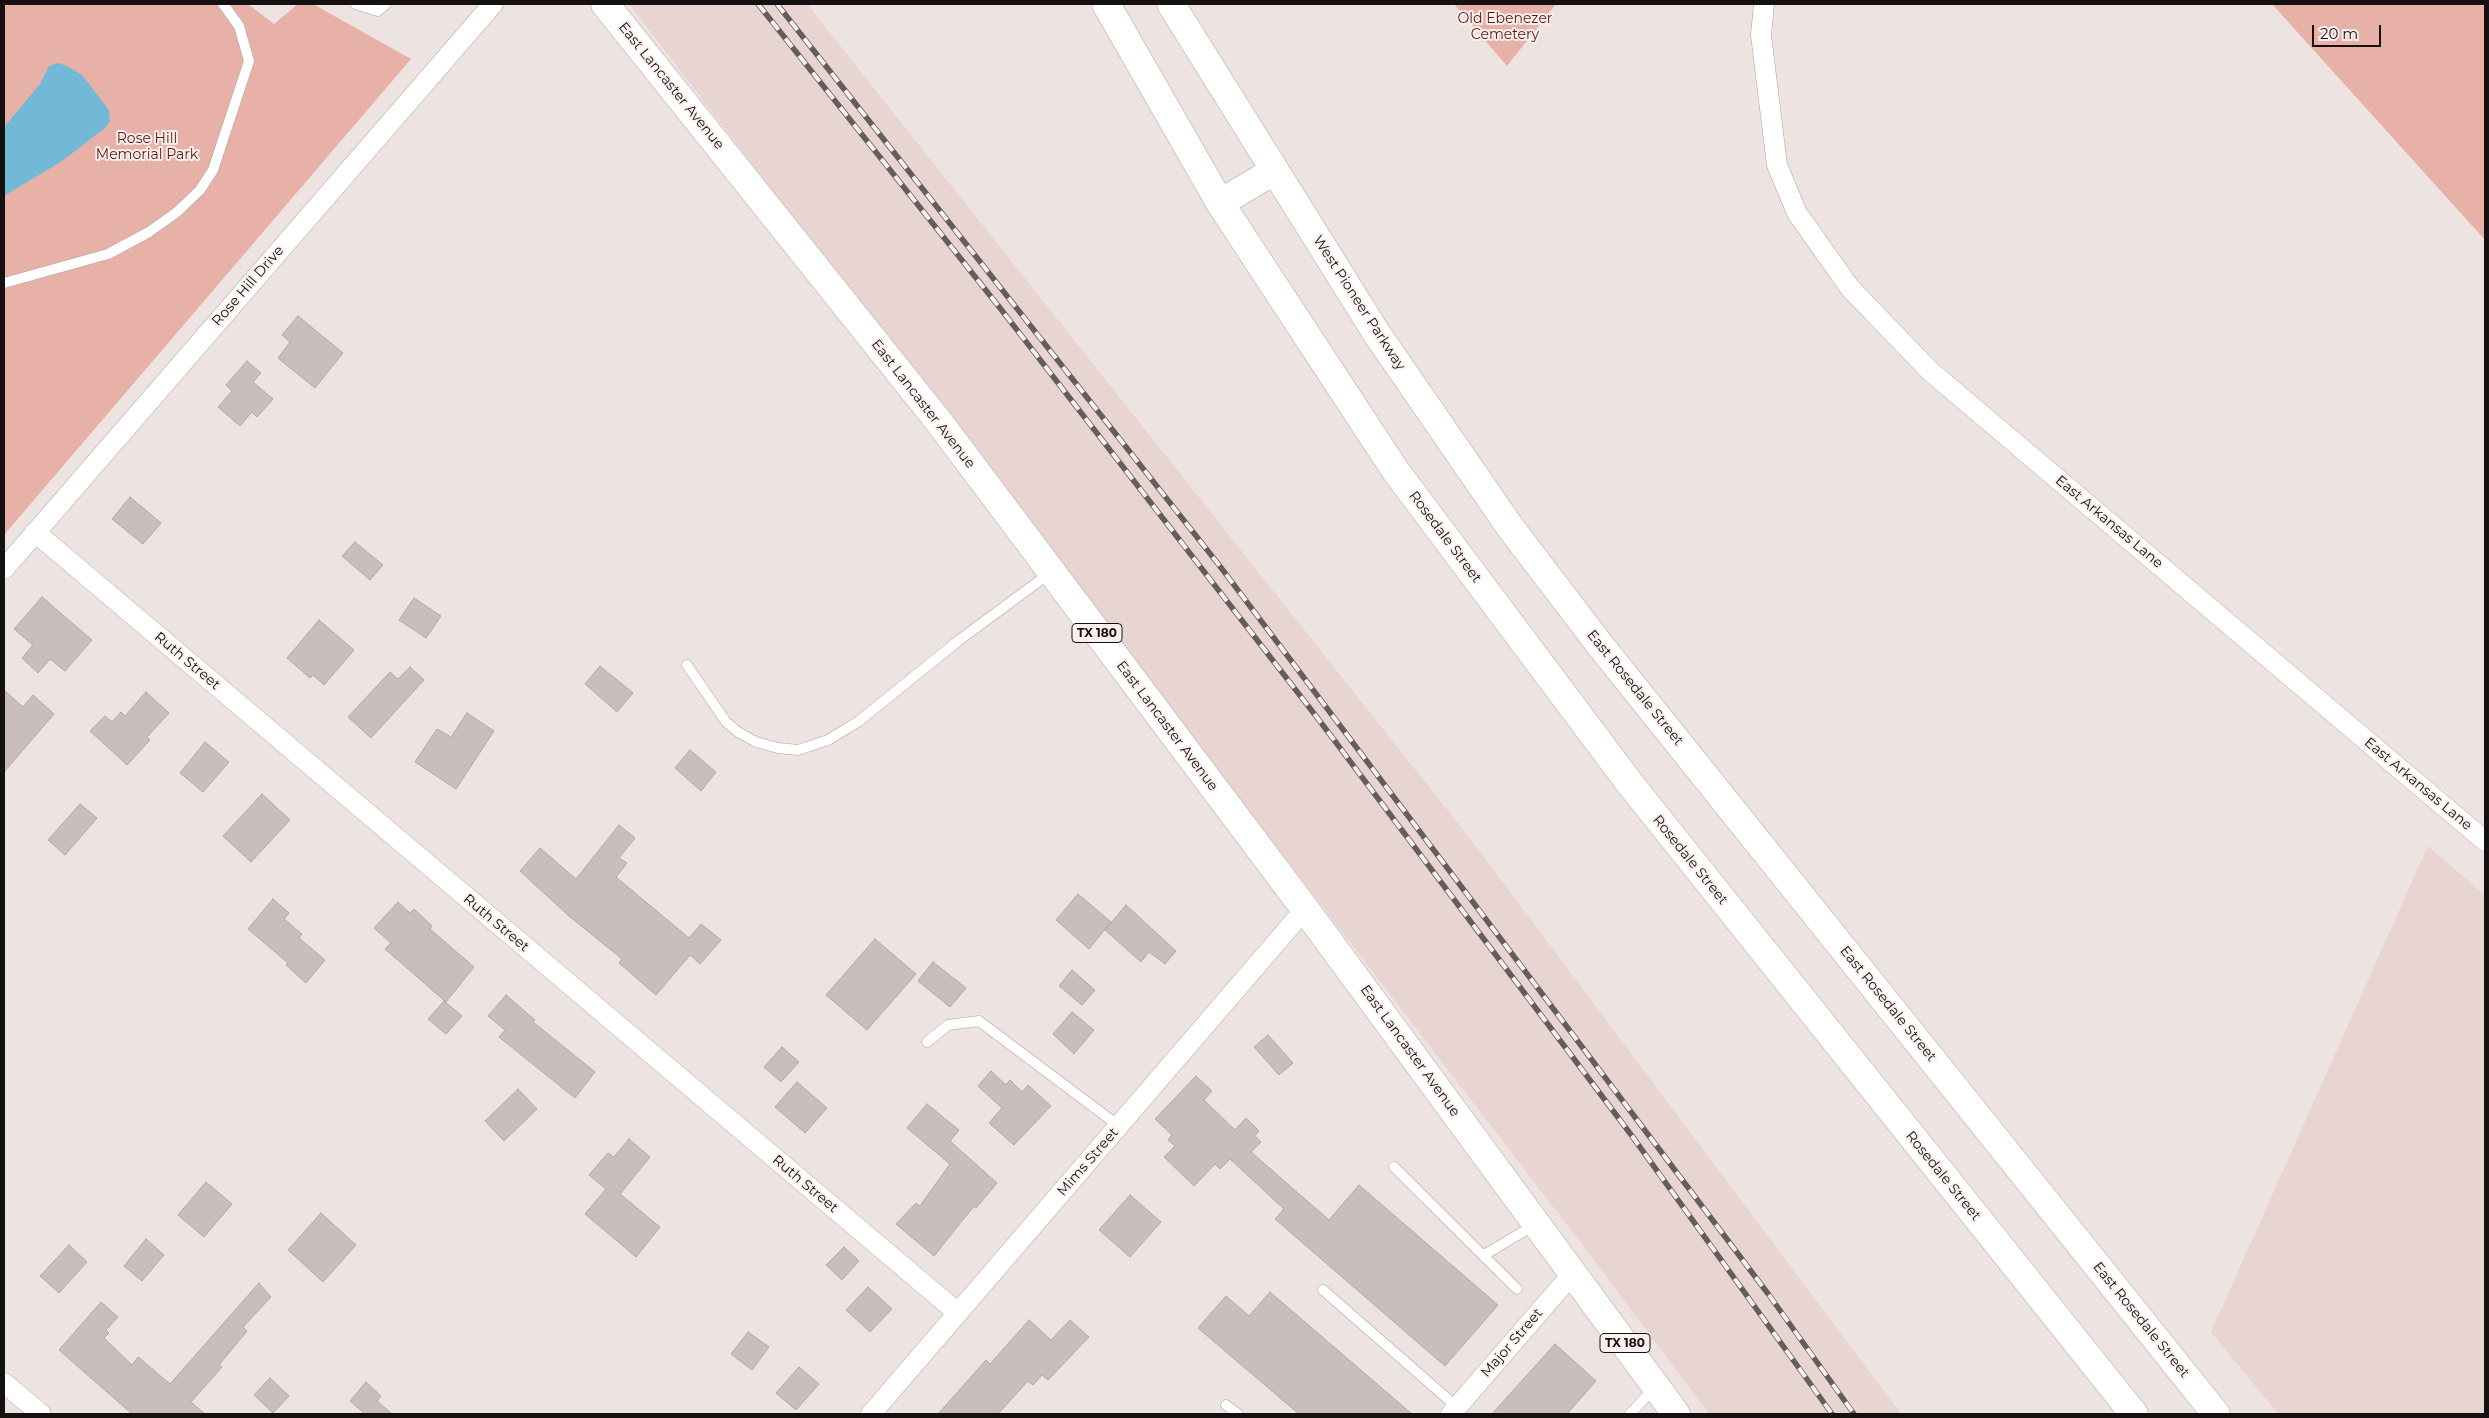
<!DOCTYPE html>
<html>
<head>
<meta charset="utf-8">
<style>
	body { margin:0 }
	#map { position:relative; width:2489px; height:1418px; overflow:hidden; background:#ede3e1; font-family:Montserrat,sans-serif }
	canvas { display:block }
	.frame { position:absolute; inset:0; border:5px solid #141110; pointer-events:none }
	.scale { position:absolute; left:2312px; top:25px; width:69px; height:22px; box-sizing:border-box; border:2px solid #141110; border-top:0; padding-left:6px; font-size:15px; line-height:18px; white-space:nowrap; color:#141110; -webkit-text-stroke:4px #faf0ee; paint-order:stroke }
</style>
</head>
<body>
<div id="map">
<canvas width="2489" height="1418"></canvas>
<div class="frame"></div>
<div class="scale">20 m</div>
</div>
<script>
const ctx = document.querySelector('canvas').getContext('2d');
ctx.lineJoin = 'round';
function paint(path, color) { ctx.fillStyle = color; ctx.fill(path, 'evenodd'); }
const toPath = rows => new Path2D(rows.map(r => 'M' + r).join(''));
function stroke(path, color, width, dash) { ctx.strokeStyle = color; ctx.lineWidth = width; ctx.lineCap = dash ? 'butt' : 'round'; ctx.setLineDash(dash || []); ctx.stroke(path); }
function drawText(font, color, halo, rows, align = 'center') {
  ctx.font = font + ' Montserrat,sans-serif'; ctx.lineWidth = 4; ctx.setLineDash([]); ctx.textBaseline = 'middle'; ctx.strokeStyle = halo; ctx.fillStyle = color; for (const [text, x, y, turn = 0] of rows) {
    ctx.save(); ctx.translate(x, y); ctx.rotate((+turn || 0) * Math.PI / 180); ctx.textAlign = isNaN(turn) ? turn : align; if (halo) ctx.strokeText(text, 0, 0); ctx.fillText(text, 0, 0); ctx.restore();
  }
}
paint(toPath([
	[629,4,807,4,1472,841,1901,1414,1709,1414,1581,1243],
	[2428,846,2485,895,2485,1414,2278,1414,2211,1332]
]), '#e8d5d2');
paint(toPath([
	[4,4,248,4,274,24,298,4,313,4,411,59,4,535],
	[1454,4,1556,4,1507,66],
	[2272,4,2485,4,2485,240]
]), '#e7b1a8');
paint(toPath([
	[59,63,69,67,82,75,109,110,110,121,105,128,62,161,4,196,4,127,40,84,49,66]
]), '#72b9d7');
const building = toPath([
	[298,316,343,353,315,388,278,358,290,342,282,335,298,316],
	[247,361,261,373,253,382,273,399,257,417,252,412,240,426,218,407,232,391,226,385,247,361],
	[130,497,161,523,143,544,112,519,130,497],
	[355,542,383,565,370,580,342,556,355,542],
	[42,597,92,640,65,671,50,659,38,673,22,658,33,645,14,629,42,597],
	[414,598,441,616,426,638,399,620,414,598],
	[319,620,354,650,324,685,313,675,310,678,287,658,319,620],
	[600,666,633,693,617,712,585,684,600,666],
	[410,667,424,680,371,738,348,717,390,672,398,679,410,667],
	[4,690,23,707,33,695,54,714,4,772,4,690],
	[146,692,169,713,147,737,150,740,127,765,90,731,105,716,112,722,121,712,125,716,146,692],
	[467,713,494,731,456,789,415,762,437,729,451,737,467,713],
	[205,742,229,762,203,792,180,773,205,742],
	[690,750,716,772,701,791,675,768,690,750],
	[262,794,290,820,251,862,223,836,262,794],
	[80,804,97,818,65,855,48,840,80,804],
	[619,825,635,838,619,858,627,863,616,877,689,938,701,924,721,940,700,964,690,955,656,995,619,963,622,959,569,916,520,871,540,848,576,879,619,825],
	[1078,894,1111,922,1089,949,1056,920,1078,894],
	[273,899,289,913,284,919,302,934,299,938,325,960,306,983,286,965,288,963,248,929,273,899],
	[398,902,410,913,414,909,432,926,430,929,474,967,446,1002,385,949,391,943,374,928,398,902],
	[1126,905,1176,951,1165,964,1149,952,1141,962,1105,930,1126,905],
	[875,939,916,974,867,1030,826,995,875,939],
	[933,962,966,988,950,1007,918,981,933,962],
	[1072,970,1095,990,1082,1005,1059,986,1072,970],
	[506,995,535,1020,533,1022,595,1072,575,1098,499,1037,505,1030,488,1016,506,995],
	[444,1001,462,1016,446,1034,428,1019,444,1001],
	[1072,1012,1094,1030,1074,1054,1053,1034,1072,1012],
	[1268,1035,1293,1063,1279,1075,1254,1047,1268,1035],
	[782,1047,799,1062,781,1082,764,1067,782,1047],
	[991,1071,1006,1085,1010,1080,1022,1092,1028,1085,1051,1106,1014,1145,989,1123,1002,1108,978,1086,991,1071],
	[1196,1076,1212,1091,1204,1100,1235,1130,1246,1118,1259,1131,1255,1136,1261,1142,1251,1152,1329,1220,1359,1185,1498,1305,1445,1366,1275,1219,1284,1209,1230,1159,1220,1169,1215,1164,1194,1186,1164,1157,1175,1146,1168,1140,1172,1135,1155,1119,1196,1076],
	[797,1082,827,1108,805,1133,775,1107,797,1082],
	[518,1089,537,1109,504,1141,485,1121,518,1089],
	[927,1104,959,1130,950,1141,997,1183,976,1208,974,1206,934,1256,896,1224,916,1203,920,1206,950,1164,907,1128,927,1104],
	[629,1139,650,1157,620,1194,660,1227,636,1257,585,1214,606,1189,589,1175,608,1153,614,1157,629,1139],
	[206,1182,232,1204,204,1237,178,1215,206,1182],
	[1130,1195,1161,1222,1130,1257,1099,1230,1130,1195],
	[321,1213,356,1245,323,1282,288,1250,321,1213],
	[146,1239,164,1255,142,1281,124,1266,146,1239],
	[69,1245,87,1262,59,1293,40,1276,69,1245],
	[844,1247,859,1261,842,1280,826,1265,844,1247],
	[259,1283,271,1297,243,1327,247,1331,219,1365,222,1367,191,1402,205,1414,132,1414,59,1350,101,1302,118,1317,106,1330,109,1333,104,1338,132,1365,138,1357,170,1384,259,1283],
	[868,1287,892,1309,870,1332,846,1310,868,1287],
	[1270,1292,1412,1414,1299,1414,1198,1328,1226,1296,1249,1316,1270,1292],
	[1029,1320,1051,1340,1070,1320,1089,1337,1048,1380,1042,1375,1033,1385,1028,1381,998,1414,938,1414,986,1360,990,1364,1029,1320],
	[748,1332,769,1347,752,1370,731,1354,748,1332],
	[1555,1344,1596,1381,1567,1414,1492,1414,1555,1344],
	[799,1367,819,1384,796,1410,776,1393,799,1367],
	[270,1378,289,1396,273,1413,254,1395,270,1378],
	[366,1382,381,1396,377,1401,392,1414,365,1414,350,1401,366,1382]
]);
paint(building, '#c9bebd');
stroke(building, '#b2a8a7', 1);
const service = toPath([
	[355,4,378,11,386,4],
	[4,283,108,254,149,232,177,212,200,190,213,170,249,61,239,26,223,4],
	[687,665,726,722,738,732,756,742,778,748,798,750,828,740,859,721,958,641,1050,573],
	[927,1042,948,1025,979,1021,1119,1126],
	[1394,1167,1517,1289],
	[1484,1255,1536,1224],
	[1323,1290,1457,1407],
	[1226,1405,1238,1414],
	[1630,1414,1655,1387]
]);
const minor = toPath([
	[1764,4,1761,35,1777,165,1797,213,1850,288,1930,371,2485,841],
	[35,532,958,1313],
	[4,569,493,4],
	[4,1383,41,1414],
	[871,1414,1305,909],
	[1451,1414,1573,1273]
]);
const primary = toPath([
	[605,4,939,422,1305,909,1676,1414],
	[1106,4,1220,203,1395,470,1631,785,2134,1414],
	[1171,4,1377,334,1510,527,1600,645,2216,1414],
	[1220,203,1274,171]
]);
stroke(service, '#aca2a0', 11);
stroke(minor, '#aca2a0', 21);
stroke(primary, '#aca2a0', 29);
stroke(service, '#fff', 10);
stroke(minor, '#fff', 20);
stroke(primary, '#fff', 28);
const rail = toPath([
	[758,4,1000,308,1319,720,1632,1136,1832,1414],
	[777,4,1219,565,1769,1295,1854,1414]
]);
stroke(rail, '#635e5c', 5.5);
stroke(rail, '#faf0ee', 4, [11]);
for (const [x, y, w] of [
	[1097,633,50],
	[1625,1343,50]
]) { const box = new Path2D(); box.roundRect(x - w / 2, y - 9.5, w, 19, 4); ctx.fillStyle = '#faf0ee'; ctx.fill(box); stroke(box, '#141110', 1); }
drawText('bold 12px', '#141110', null, [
	["TX 180",1097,633],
	["TX 180",1625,1343]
]);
drawText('14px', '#64150e', '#faf0ee', [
	["Old Ebenezer",1505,19],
	["Cemetery",1505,35],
	["Rose Hill",147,139],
	["Memorial Park",147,155]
]);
drawText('14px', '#141110', '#faf0ee', [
	["East Lancaster Avenue",671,86,51],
	["Rose Hill Drive",248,286,-49],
	["West Pioneer Parkway",1359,303,57],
	["East Lancaster Avenue",923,404,52],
	["East Arkansas Lane",2109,522,40],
	["Rosedale Street",1445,537,53],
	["Ruth Street",187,661,40],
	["East Rosedale Street",1635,688,51],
	["East Lancaster Avenue",1167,726,53],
	["East Arkansas Lane",2418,784,40],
	["Rosedale Street",1690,860,51],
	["Ruth Street",496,923,40],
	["East Rosedale Street",1888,1004,51],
	["East Lancaster Avenue",1410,1051,54],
	["Mims Street",1088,1162,-49],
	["Rosedale Street",1943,1176,51],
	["Ruth Street",805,1184,40],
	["East Rosedale Street",2141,1320,51],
	["Major Street",1512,1343,-49]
]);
</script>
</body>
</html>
